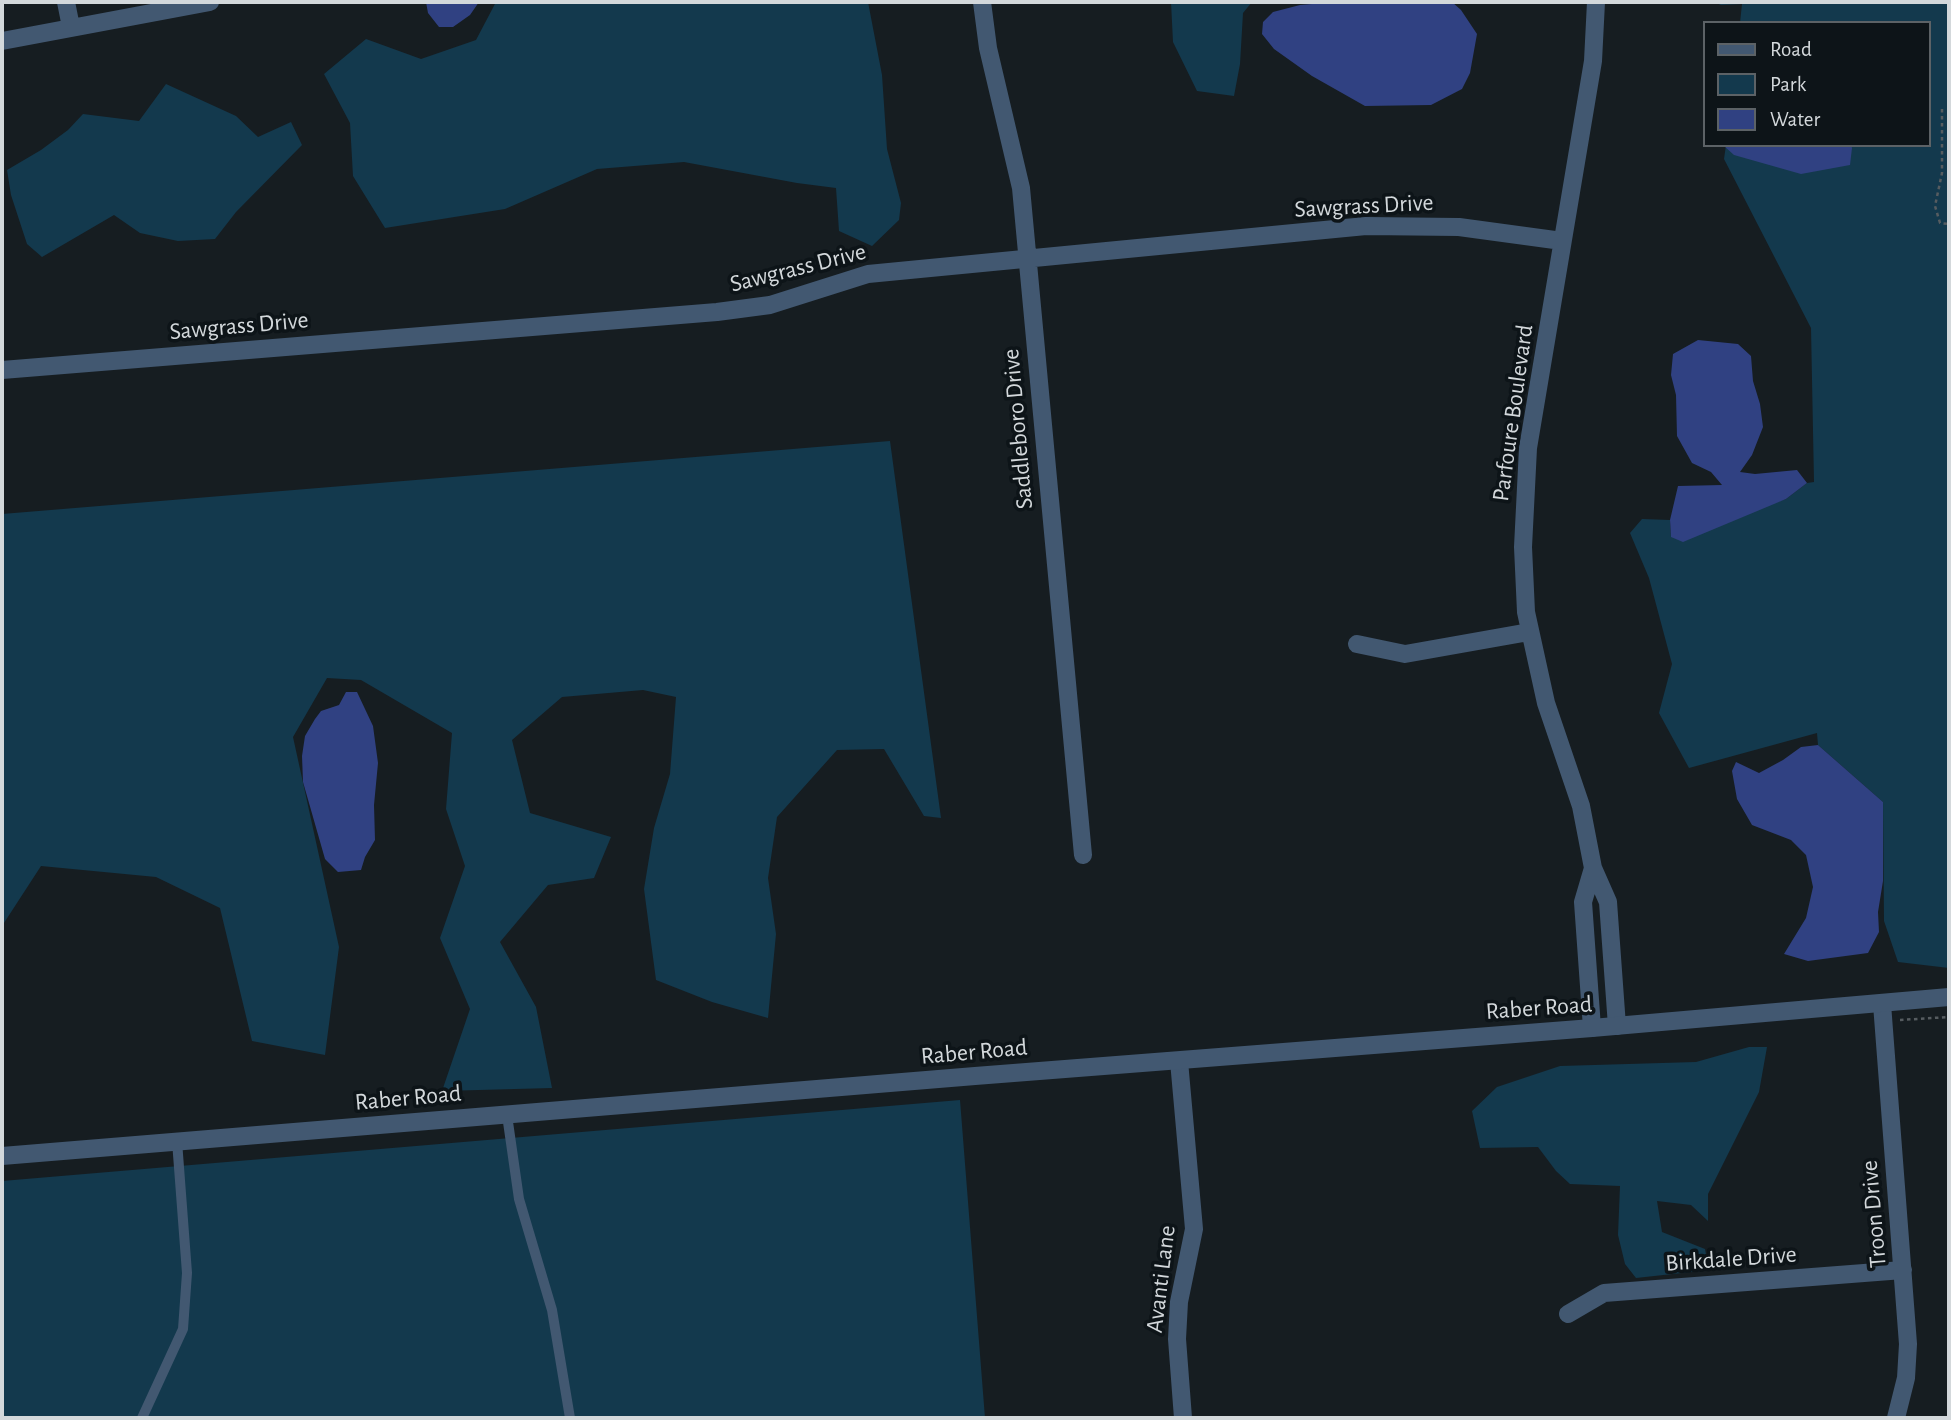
<!DOCTYPE html>
<html>
<head>
<meta charset="utf-8">
<style>
	body { margin:0 }
	#map { position:relative; width:1951px; height:1420px; overflow:hidden; background:#161d21; font-family:"Alegreya Sans",sans-serif }
	canvas { display:block }
	.frame { position:absolute; inset:0; border:4px solid #d3d8db; pointer-events:none }
	.legend { position:absolute; left:1703px; top:21px; width:228px; height:126px; box-sizing:border-box; background:#0d1418; border:2px solid #5c6266; margin:0; padding:9px 12px; list-style:none; font-size:21px; color:#d3d8db }
	.legend li { display:flex; align-items:center; gap:14px; height:35px }
	.legend b { width:35px; border:2px solid #5c6266 }
</style>
</head>
<body>
<div id="map">
<canvas width="1951" height="1420"></canvas>
<div class="frame"></div>
<ul class="legend">
<li><b style="height:9px;background:#425871"></b>Road</li>
<li><b style="height:19px;background:#13394d"></b>Park</li>
<li><b style="height:19px;background:#304182"></b>Water</li>
</ul>
</div>
<script>
const ctx = document.querySelector('canvas').getContext('2d');
ctx.lineJoin = 'round';
function paint(path, color) { ctx.fillStyle = color; ctx.fill(path, 'evenodd'); }
const toPath = rows => new Path2D(rows.map(r => 'M' + r).join(''));
function stroke(path, color, width, dash) { ctx.strokeStyle = color; ctx.lineWidth = width; ctx.lineCap = dash ? 'butt' : 'round'; ctx.setLineDash(dash || []); ctx.stroke(path); }
function drawText(font, color, halo, rows, align = 'center') {
  ctx.font = font + ' "Alegreya Sans",sans-serif'; ctx.lineWidth = 7; ctx.setLineDash([]); ctx.textBaseline = 'middle'; ctx.strokeStyle = halo; ctx.fillStyle = color; for (const [text, x, y, turn = 0] of rows) {
    ctx.save(); ctx.translate(x, y); ctx.rotate((+turn || 0) * Math.PI / 180); ctx.textAlign = isNaN(turn) ? turn : align; if (halo) ctx.strokeText(text, 0, 0); ctx.fillText(text, 0, 0); ctx.restore();
  }
}
paint(toPath([
	[496,2,868,2,882,75,887,149,901,203,899,220,872,246,839,231,836,188,797,183,684,162,597,169,505,209,385,228,353,176,350,123,324,74,366,39,421,59,476,40],
	[1171,2,1252,2,1243,13,1240,64,1234,96,1197,91,1173,42],
	[1714,2,1949,2,1949,968,1898,962,1884,921,1883,802,1818,745,1817,733,1689,768,1659,713,1672,664,1649,578,1630,533,1642,519,1670,520,1671,537,1786,499,1807,483,1814,482,1811,328,1724,159,1726,145,1928,145,1928,23,1740,23,1742,4,1721,5],
	[166,84,236,116,258,137,291,122,302,145,236,212,215,239,178,241,140,233,114,215,42,257,27,244,11,195,7,170,41,150,68,130,83,114,139,121],
	[890,441,941,818,924,816,884,749,837,750,777,817,768,878,776,934,768,1018,712,1002,656,980,644,889,654,828,670,774,676,697,643,690,562,697,512,740,530,813,611,837,594,878,548,885,500,942,536,1007,552,1088,442,1091,470,1009,440,938,465,866,446,809,452,733,361,680,327,678,293,737,339,947,325,1055,252,1041,220,908,156,877,41,866,2,926,2,514],
	[1749,1047,1767,1047,1759,1092,1708,1194,1708,1221,1691,1205,1657,1201,1662,1232,1705,1249,1709,1270,1636,1278,1625,1264,1618,1235,1620,1186,1570,1184,1556,1171,1538,1147,1480,1148,1472,1111,1497,1087,1560,1066,1696,1062],
	[960,1100,985,1418,2,1418,2,1181]
]), '#13394d');
paint(toPath([
	[426,2,479,2,470,15,453,27,439,27,428,13],
	[1335,2,1452,2,1461,10,1477,34,1470,73,1462,89,1431,105,1365,106,1312,76,1274,49,1262,34,1263,22,1273,12,1300,5],
	[1723,145,1851,145,1852,148,1850,165,1801,174,1734,155],
	[1698,340,1738,344,1751,356,1753,381,1760,404,1763,427,1752,455,1740,472,1755,474,1797,470,1807,483,1786,499,1683,542,1671,537,1670,520,1678,486,1722,485,1711,472,1692,463,1677,436,1676,395,1671,375,1673,354],
	[346,692,357,692,373,726,378,763,374,805,375,840,365,857,361,870,338,872,325,859,303,782,302,756,305,736,315,719,321,711,339,705],
	[1818,745,1883,802,1883,881,1878,912,1879,932,1868,953,1808,961,1784,954,1806,918,1813,887,1806,855,1791,840,1752,825,1737,799,1732,771,1736,762,1759,773,1783,760,1801,747]
]), '#304182');
stroke(toPath([
	[1942,109,1942,173,1935,206,1940,223,1949,224],
	[1900,1020,1949,1017]
]), '#565c60', 2.5, [3.5, 3.5]);
stroke(toPath([
	[507,1115,519,1199,552,1310,570,1418],
	[142,1418,183,1329,187,1273,177,1141]
]), '#425871', 10);
stroke(toPath([
	[66,2,71,27],
	[982,2,988,48,1021,188,1083,855],
	[1596,2,1593,61,1528,448,1523,547,1526,612,1546,703,1581,806,1593,868,1608,902,1617,1026],
	[2,41,210,2],
	[2,370,717,312,770,305,868,274,1366,226,1459,227,1562,241],
	[1357,644,1405,654,1529,632],
	[1882,1004,1908,1344,1906,1378,1896,1418],
	[1592,1028,1583,902,1593,868],
	[1179,1061,1194,1229,1179,1302,1177,1339,1183,1418],
	[1568,1314,1604,1293,1903,1270]
]), '#425871', 18);
stroke(toPath([
	[2,1156,975,1076,1592,1028,1949,997]
]), '#425871', 18);
drawText('24px', '#d3d8db', '#0d1418', [
	["Sawgrass Drive",1364,206,-3],
	["Sawgrass Drive",798,268,-14],
	["Sawgrass Drive",239,326,-5],
	["Parfoure Boulevard",1513,413,-82],
	["Saddleboro Drive",1018,429,-95],
	["Raber Road",1539,1008,-4],
	["Raber Road",974,1052,-5],
	["Raber Road",408,1098,-5],
	["Troon Drive",1874,1214,-95],
	["Birkdale Drive",1731,1259,-4],
	["Avanti Lane",1161,1279,-83]
]);
</script>
</body>
</html>
